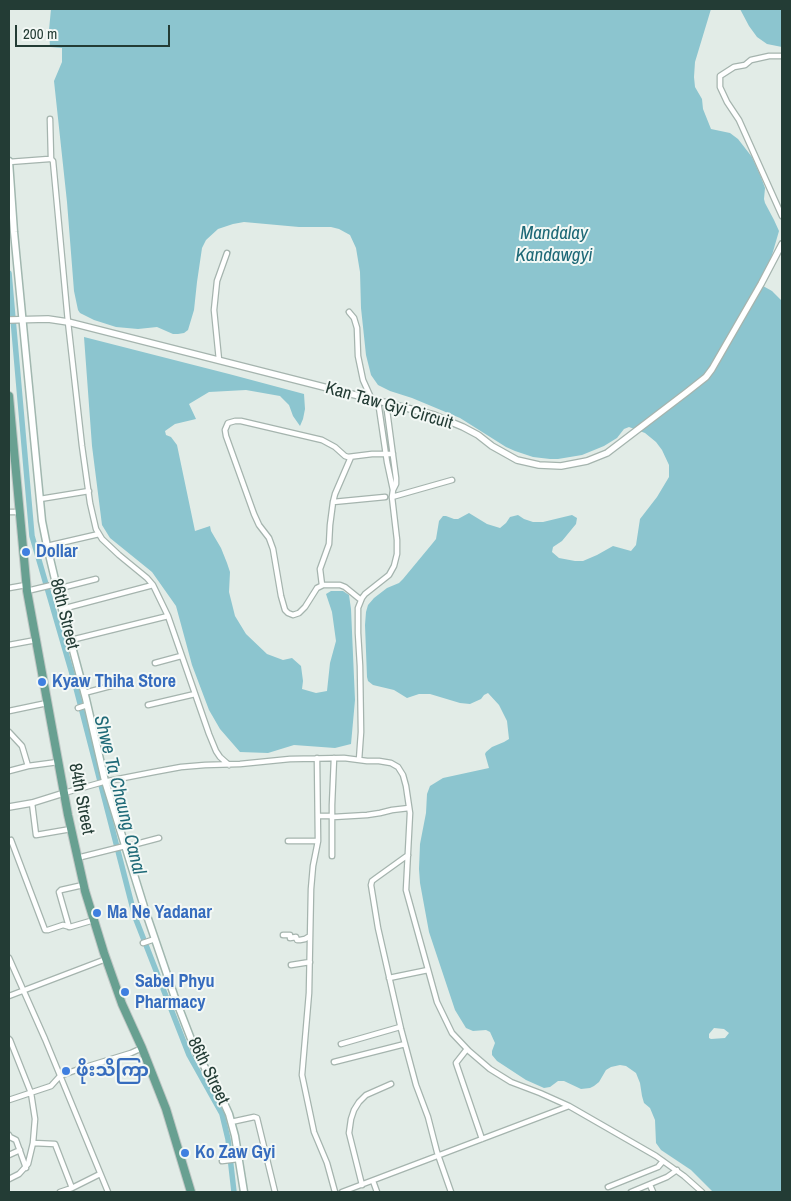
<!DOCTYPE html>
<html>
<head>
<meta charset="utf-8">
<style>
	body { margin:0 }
	#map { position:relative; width:791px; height:1201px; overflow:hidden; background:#e2ece7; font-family:"Archivo Narrow",sans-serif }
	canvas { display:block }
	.frame { position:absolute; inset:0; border:10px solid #233c35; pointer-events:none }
	.scale { position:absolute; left:15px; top:25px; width:155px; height:22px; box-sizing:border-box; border:2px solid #233c35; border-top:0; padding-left:6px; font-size:15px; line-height:18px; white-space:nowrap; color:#233c35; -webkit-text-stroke:4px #f3f8f5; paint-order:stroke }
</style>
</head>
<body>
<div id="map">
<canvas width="791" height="1201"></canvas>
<div class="frame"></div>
<div class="scale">200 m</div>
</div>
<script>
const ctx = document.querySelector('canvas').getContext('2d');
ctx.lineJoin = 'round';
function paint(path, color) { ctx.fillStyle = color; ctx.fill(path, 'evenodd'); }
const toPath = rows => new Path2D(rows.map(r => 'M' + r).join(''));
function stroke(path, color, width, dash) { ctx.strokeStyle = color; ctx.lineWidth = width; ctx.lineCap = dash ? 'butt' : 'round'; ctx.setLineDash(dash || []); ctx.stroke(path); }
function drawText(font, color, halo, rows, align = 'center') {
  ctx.font = font + ' "Archivo Narrow","Noto Sans Myanmar",sans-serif'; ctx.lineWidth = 4; ctx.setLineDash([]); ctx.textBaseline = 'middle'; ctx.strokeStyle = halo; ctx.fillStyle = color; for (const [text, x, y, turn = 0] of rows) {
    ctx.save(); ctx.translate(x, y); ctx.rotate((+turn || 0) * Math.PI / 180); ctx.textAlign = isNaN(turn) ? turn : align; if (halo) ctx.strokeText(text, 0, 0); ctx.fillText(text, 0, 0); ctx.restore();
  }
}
paint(toPath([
	[51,9,711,9,695,62,694,77,695,87,702,99,703,109,711,129,730,133,738,139,752,157,761,177,765,188,764,199,765,203,774,220,779,231,772,255,761,281,763,286,772,291,782,301,782,1192,713,1192,691,1170,661,1150,656,1143,655,1120,650,1108,644,1103,642,1096,640,1083,636,1073,626,1066,620,1065,611,1067,606,1070,599,1082,594,1086,590,1088,581,1089,564,1081,558,1081,550,1087,544,1088,526,1080,497,1061,492,1055,492,1051,495,1043,490,1032,486,1030,473,1031,466,1028,455,1010,429,932,420,883,419,869,420,844,426,813,427,794,430,786,443,778,489,768,485,754,486,752,492,747,504,742,509,739,507,721,499,705,488,693,484,695,481,699,470,704,460,703,430,694,419,694,407,698,394,690,373,685,368,681,367,677,365,625,366,612,368,605,374,598,387,588,399,583,403,579,432,544,436,539,439,521,443,516,446,516,454,519,458,519,469,513,487,524,500,528,506,523,510,517,518,515,524,519,533,522,543,522,572,515,577,518,576,524,562,541,553,547,552,552,559,558,575,561,583,561,597,555,613,546,631,551,636,545,640,519,657,497,669,477,669,465,662,450,656,442,645,433,629,427,624,429,617,438,604,446,582,455,558,459,550,459,533,457,515,451,506,447,460,418,412,398,390,391,378,385,371,375,366,355,361,308,360,272,356,248,350,235,339,229,331,227,299,227,244,222,233,224,218,229,206,240,202,248,197,282,194,310,188,330,184,333,178,334,173,334,157,327,138,329,116,327,94,320,80,313,78,310,74,291,67,202,54,81,62,62,62,48,50,47,49,30],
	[714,1028,724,1029,729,1033,725,1038,711,1039,709,1038,709,1034],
	[740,9,782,9,782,47,767,44,757,37,749,26],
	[84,337,229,374,304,394,305,409,303,419,300,426,293,416,289,405,280,396,246,390,209,392,189,404,196,419,175,424,165,431,166,435,171,437,177,445,195,531,210,526,211,531,221,548,227,563,230,572,229,592,235,616,246,634,267,654,283,660,292,658,301,666,303,681,302,689,316,693,327,691,330,663,336,641,332,612,326,594,331,591,343,591,349,595,351,609,355,700,351,744,335,748,294,745,268,753,240,752,220,729,209,710,192,665,176,606,152,572,110,538,102,525,92,446]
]), '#8cc5cf');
stroke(toPath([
	[9,273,32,536,75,684,135,917,189,1055,222,1114,228,1139,234,1192]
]), '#8cc5cf', 5.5);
const minor = toPath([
	[782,56,769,56,751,60,745,65,734,67,720,76,720,87,727,102,739,120,782,216],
	[50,119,51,159],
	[9,162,49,159,51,159,53,161,68,322,82,446,90,503,96,529,102,539,119,555,147,578,153,585,168,616,209,734,216,751,220,757,229,765],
	[349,312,354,318,357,328,358,356,363,380,372,400],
	[219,360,214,310,217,281,227,253],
	[378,401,387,462,393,490],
	[392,497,452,480],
	[40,499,89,491],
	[333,502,385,497],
	[9,512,19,512],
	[47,546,99,534],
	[322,585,320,569,329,544,330,525,333,502,335,494,351,457],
	[9,588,26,585],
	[57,589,96,579],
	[27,591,56,584],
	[361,600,345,587,340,585,323,585,317,588,305,607,299,613,293,615,288,613,285,610,281,596,273,549,269,538,259,525,254,514,226,436,225,430,228,423,235,421,241,421,322,440,335,447,345,456,348,457,372,454,393,454],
	[62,609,153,585],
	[71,640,168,616],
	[9,645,36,640],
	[155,663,181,656],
	[84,693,126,682],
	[148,705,195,694],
	[78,708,87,705],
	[9,711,47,703],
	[9,732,22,746,28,766],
	[317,758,318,841,313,866,311,889,309,993,302,1075,314,1132,327,1163,335,1192],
	[359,760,361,732,360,666,358,633,358,608,362,598,365,594,389,575,394,566,397,554,397,540,392,497,393,490,396,484,396,478,386,403],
	[9,771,28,766,58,762],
	[64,793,103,782,154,772,181,767,205,765,240,764,290,759,344,758,367,761,379,761,391,763,398,767,403,775,406,786,410,813,406,890,437,1002,452,1033,469,1051,490,1069,511,1082,540,1093,569,1106,656,1156,684,1176,702,1192],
	[32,803,36,835,71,829],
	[318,816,330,816,333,817,367,815,380,813,392,810,409,808],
	[9,841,11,840,45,930,48,930,63,925,70,927,94,920],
	[288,841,318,841],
	[125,847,159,838],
	[408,855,376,878,372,881,371,885,378,928,401,1029,416,1085,428,1117,437,1152,451,1192],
	[332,856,332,805,334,758],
	[77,858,125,846],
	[69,927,59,892,61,890,83,885],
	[283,935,290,935,290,938,296,937,297,940,300,940,305,939,310,936],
	[143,943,155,939],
	[9,958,45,1039,108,1192],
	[291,965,310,962],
	[389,978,428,970],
	[9,996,106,959],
	[9,1039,10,1040,31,1093,35,1119,33,1143,28,1164,19,1174,9,1179],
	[341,1044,400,1027],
	[467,1049,456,1063,482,1139],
	[334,1062,405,1044],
	[9,1100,51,1086,60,1076,79,1069,131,1053,142,1048],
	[231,1122,254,1117,257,1118,275,1192],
	[9,1135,10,1137,16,1140,26,1168],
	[33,1143,55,1144,72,1188],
	[9,1155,20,1150],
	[222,1161,238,1159],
	[373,1181,377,1192],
	[362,1185,349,1133,351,1119,354,1110,359,1102,366,1095,391,1084],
	[650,1185,653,1192],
	[608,1187,658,1167,663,1161],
	[60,1192,72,1188,100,1174],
	[342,1192,569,1106],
	[631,1192,667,1177,677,1170]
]);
const tertiary = toPath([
	[9,320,48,319,68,322,434,415,463,427,478,435,492,446,517,460,539,465,561,466,587,461,607,453,687,392,706,377,712,369,761,284,782,244],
	[9,807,32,803,64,793]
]);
const secondary = toPath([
	[9,161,14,232,42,521,47,546,62,609,86,699,105,781,145,910,174,995,196,1052,220,1094,229,1114,235,1136,244,1192]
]);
const primary = toPath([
	[9,396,27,591,68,815,85,891,104,953,122,1004,142,1048,166,1109,191,1192]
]);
stroke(minor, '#a5b4ae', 7);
stroke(tertiary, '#a5b4ae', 8);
stroke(secondary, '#a1b7af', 9);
stroke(primary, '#c1c8c6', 10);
stroke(minor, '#fff', 4.5);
stroke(tertiary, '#fff', 5.5);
stroke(secondary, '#fff', 6);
stroke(primary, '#68a091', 8);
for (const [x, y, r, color] of [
	[26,552,5,"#3f7fe0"],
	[42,682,5,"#3f7fe0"],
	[97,913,5,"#3f7fe0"],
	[125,992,5,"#3f7fe0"],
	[66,1071,5,"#3f7fe0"],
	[185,1153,5,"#3f7fe0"]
]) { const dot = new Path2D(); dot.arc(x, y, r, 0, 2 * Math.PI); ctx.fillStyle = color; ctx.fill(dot); stroke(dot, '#f3f8f5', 2); }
drawText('18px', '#233c35', '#f3f8f5', [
	["Kan Taw Gyi Circuit",389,406,16],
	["86th Street",64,614,76],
	["84th Street",81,799,79],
	["86th Street",208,1071,64]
]);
drawText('bold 18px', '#366cbe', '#f3f8f5', [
	["Dollar",36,552],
	["Kyaw Thiha Store",52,682],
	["Ma Ne Yadanar",107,913],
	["Sabel Phyu",135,982],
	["Pharmacy",135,1003],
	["ဖိုးသိကြာ",76,1071],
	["Ko Zaw Gyi",195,1153]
], 'left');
drawText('italic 19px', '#1e6977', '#f3f8f5', [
	["Mandalay",554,234],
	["Kandawgyi",554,256],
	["Shwe Ta Chaung Canal",119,795,76]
]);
</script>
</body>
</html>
